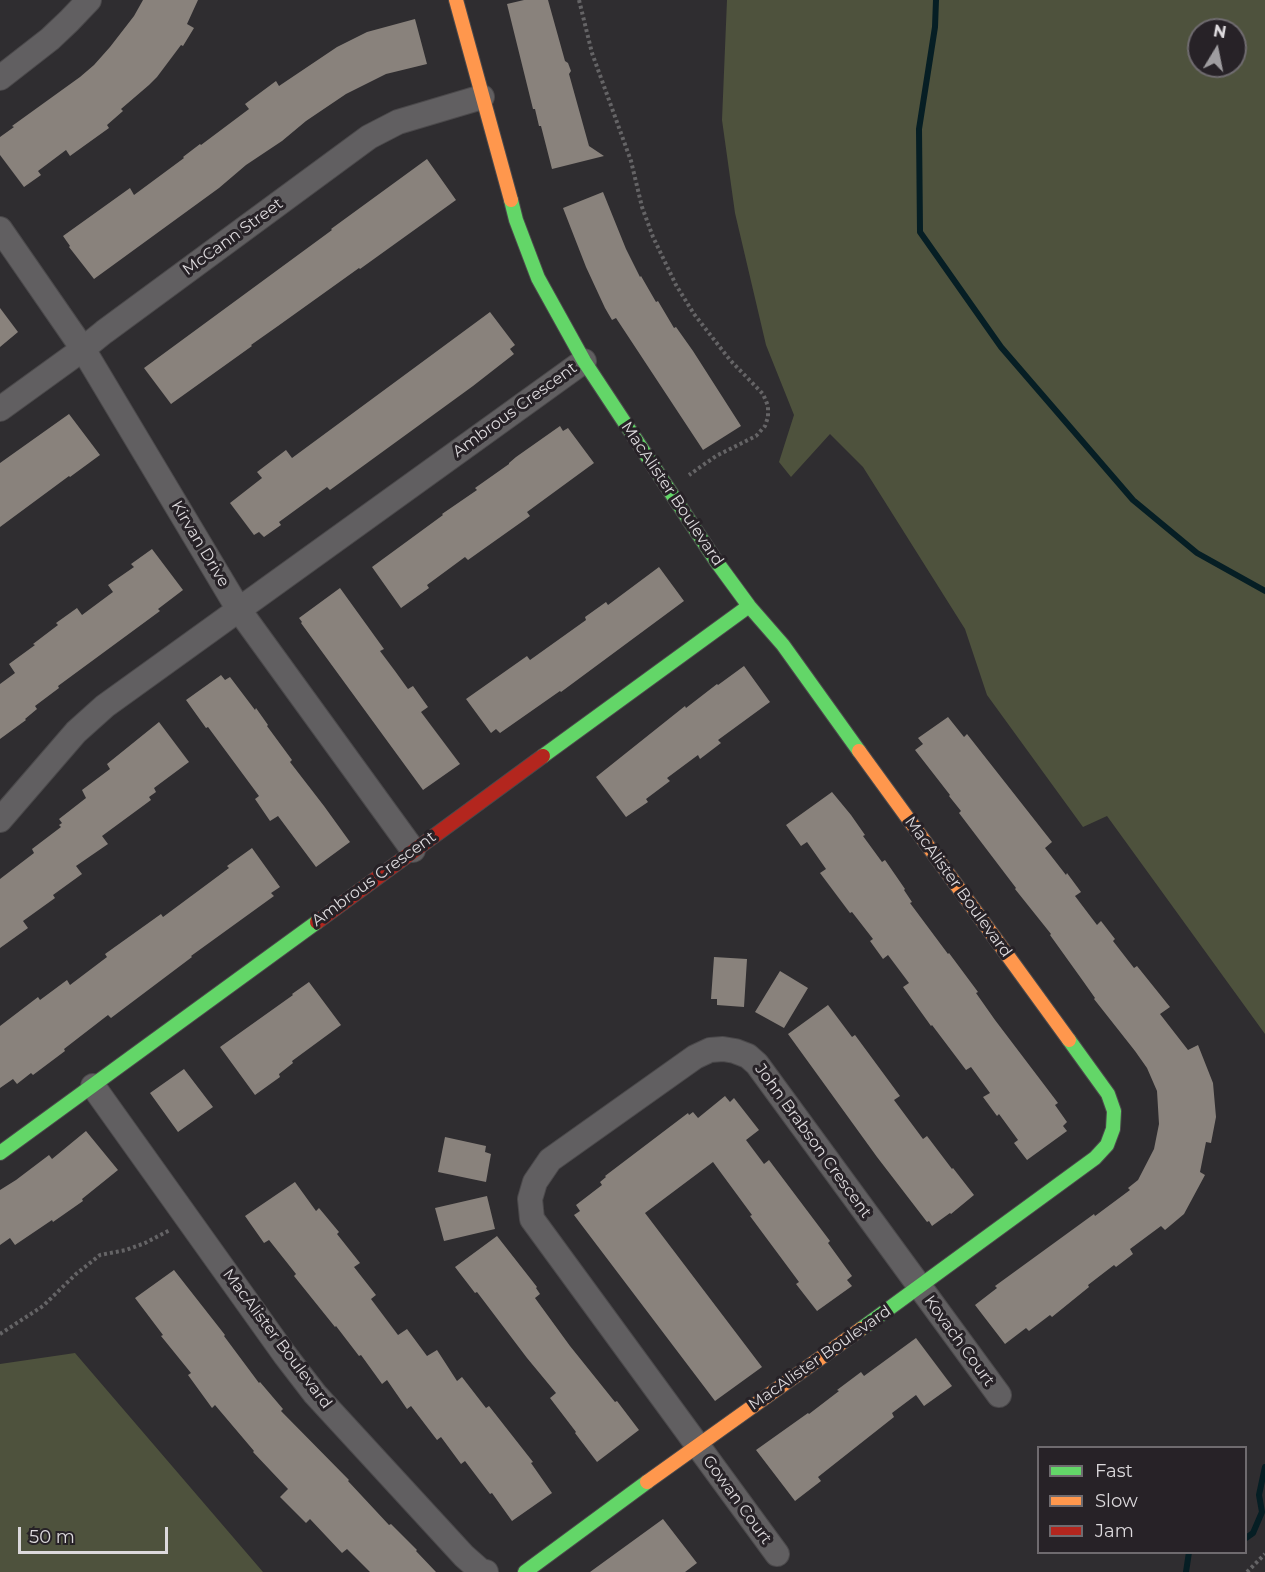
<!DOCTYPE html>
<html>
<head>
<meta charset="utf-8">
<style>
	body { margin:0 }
	#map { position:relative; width:1265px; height:1572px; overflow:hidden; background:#2f2d30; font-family:Montserrat,sans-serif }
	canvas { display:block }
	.legend { position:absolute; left:1037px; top:1446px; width:210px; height:108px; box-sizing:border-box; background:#272227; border:2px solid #6f6b6f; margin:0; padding:8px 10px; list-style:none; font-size:18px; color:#dcd9dc }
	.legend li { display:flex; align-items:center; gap:12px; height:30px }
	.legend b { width:30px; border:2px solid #6f6b6f }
	.north { position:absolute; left:1187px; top:18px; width:60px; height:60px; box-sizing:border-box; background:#272227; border:2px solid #6f6b6f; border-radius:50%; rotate:10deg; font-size:16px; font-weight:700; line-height:24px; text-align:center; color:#dcd9dc }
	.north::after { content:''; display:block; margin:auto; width:21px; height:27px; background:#9f9da0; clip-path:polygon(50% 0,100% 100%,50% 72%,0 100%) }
	.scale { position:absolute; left:18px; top:1527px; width:150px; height:27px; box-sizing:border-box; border:3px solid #dcd9dc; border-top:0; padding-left:8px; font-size:18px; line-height:21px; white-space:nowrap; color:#dcd9dc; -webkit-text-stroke:4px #272227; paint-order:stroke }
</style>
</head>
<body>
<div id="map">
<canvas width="1265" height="1572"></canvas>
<ul class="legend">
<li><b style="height:8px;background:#63d668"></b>Fast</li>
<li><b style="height:8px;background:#ff974d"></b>Slow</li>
<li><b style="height:8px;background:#b3261e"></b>Jam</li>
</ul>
<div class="north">N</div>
<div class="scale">50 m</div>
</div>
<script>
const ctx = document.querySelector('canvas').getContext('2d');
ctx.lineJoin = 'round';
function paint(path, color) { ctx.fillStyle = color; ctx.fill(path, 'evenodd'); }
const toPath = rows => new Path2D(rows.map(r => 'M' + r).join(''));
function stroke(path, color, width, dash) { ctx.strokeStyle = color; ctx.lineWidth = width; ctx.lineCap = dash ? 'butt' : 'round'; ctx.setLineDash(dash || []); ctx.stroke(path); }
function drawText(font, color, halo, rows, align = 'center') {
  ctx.font = font + ' Montserrat,sans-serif'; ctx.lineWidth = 6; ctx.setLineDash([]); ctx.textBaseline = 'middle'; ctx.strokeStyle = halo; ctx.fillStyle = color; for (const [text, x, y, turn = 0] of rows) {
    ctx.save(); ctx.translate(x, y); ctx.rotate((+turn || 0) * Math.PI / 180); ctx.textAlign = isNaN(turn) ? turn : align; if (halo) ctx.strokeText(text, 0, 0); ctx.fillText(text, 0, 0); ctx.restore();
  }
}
paint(toPath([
	[727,0,1265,0,1265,1034,1107,816,1083,827,987,695,965,629,863,467,830,434,791,477,779,462,794,415,766,345,735,213,722,120],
	[1199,30,1235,30,1235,66,1199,66],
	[75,1353,263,1572,0,1572,0,1364]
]), '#4e523d');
stroke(toPath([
	[936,0,935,27,919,129,920,232,1001,347,1133,500,1197,553,1265,591],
	[1246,1538,1253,1533,1262,1512,1259,1495,1265,1467],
	[1186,1572,1189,1552]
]), '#061e24', 6);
paint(toPath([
	[143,0,198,0,187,24,194,28,183,46,181,45,157,77,149,85,121,109,123,111,107,125,109,128,70,156,66,150,38,171,41,175,24,187,0,155,0,137,14,127,12,126,80,77,94,65,110,47,134,16],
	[524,0,548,0,565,61,568,63,571,71,569,74,589,146,604,156,552,169,541,126,539,126,535,109,533,109,507,4],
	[415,19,427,64,386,74,346,94,306,121,282,141,246,165,219,188,94,279,69,247,70,246,63,236,130,188,134,195,184,158,183,157,200,144,201,145,249,109,245,104,276,81,279,86,337,47,367,32],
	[427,159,456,200,360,269,359,268,278,326,251,345,252,346,171,404,144,368,332,230,331,229],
	[603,192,626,249,640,277,641,276,656,302,658,301,674,328,676,327,693,351,741,426,703,450,616,318,612,320,605,308,586,267,563,208],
	[0,308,18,332,0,347],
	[490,312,515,345,510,349,514,354,473,386,330,490,327,487,279,522,281,525,264,537,259,532,254,535,230,503,262,478,257,472,286,450,292,458],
	[69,414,100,455,70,477,69,476,0,527,0,463],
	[560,426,563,431,568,428,594,463,527,512,530,516,468,560,465,557,427,585,429,588,401,608,372,567,443,515,442,514,477,490,475,488,509,464,509,463,516,457],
	[152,549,183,590,158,609,160,611,58,686,59,688,35,706,37,709,25,719,26,720,0,739,0,684,15,673,9,664,35,645,33,644,58,625,56,623,77,608,82,615,113,592,108,585,134,567,131,564],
	[659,567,684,601,561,692,560,691,500,733,496,729,491,733,466,699,527,656,530,660,586,620,585,617,606,602,608,605],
	[340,588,384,649,380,651,395,671,408,689,413,686,428,707,421,712,460,764,423,790,301,623,302,622,299,618],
	[744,666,770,702,718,740,721,743,700,759,698,755,667,778,670,781,646,799,648,802,626,817,596,777,685,706,686,708,717,684,718,685],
	[221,675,225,680,230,677,255,710,256,708,268,725,267,726,292,760,290,762,324,806,350,842,316,867,278,816,270,821,255,799,259,796,208,727,206,728,186,700],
	[948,717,964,737,967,734,1052,842,1045,848,1066,875,1067,873,1081,892,1075,896,1097,925,1101,921,1115,939,1113,941,1134,968,1137,966,1170,1007,1160,1014,1188,1050,1198,1045,1213,1083,1216,1117,1211,1143,1206,1142,1200,1172,1205,1175,1184,1214,1165,1230,1161,1226,1130,1249,1133,1254,1116,1267,1114,1265,1088,1285,1089,1287,1052,1317,1050,1315,1029,1331,1026,1328,1005,1344,975,1305,997,1288,995,1286,1094,1214,1095,1216,1130,1190,1128,1188,1138,1180,1154,1149,1159,1124,1157,1091,1147,1068,1135,1051,1094,999,1095,998,1083,981,1050,935,1051,934,1015,889,1016,888,959,813,961,811,949,796,950,795,915,750,923,744,918,738],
	[159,722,189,762,154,788,156,792,149,797,151,800,102,836,108,844,76,866,82,874,53,895,55,898,23,921,28,928,0,948,0,879,34,853,32,849,61,827,59,825,62,823,59,819,86,798,82,790,110,769,107,764],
	[832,792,851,815,865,835,863,836,882,862,885,860,905,889,904,890,912,902,910,903,948,954,949,953,978,992,976,993,995,1020,1058,1103,1055,1105,1067,1122,1063,1126,1067,1131,1027,1160,1014,1143,1018,1140,999,1114,997,1116,983,1097,990,1093,971,1067,966,1070,932,1025,931,1026,903,987,909,983,888,955,883,959,870,941,873,939,852,912,850,913,820,873,826,869,807,842,801,846,786,825],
	[252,848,280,887,271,893,274,896,191,956,192,957,111,1018,108,1015,64,1049,65,1051,33,1075,31,1073,17,1084,13,1079,0,1088,0,1026,38,997,40,1000,67,980,70,985,107,957,105,954,161,914,163,917,229,868,227,866],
	[714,957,747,959,744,1007,717,1005,717,999,711,999],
	[780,971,808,988,784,1028,755,1012],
	[309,982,341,1025,292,1061,293,1063,279,1074,280,1077,255,1095,220,1047,293,995,292,994],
	[828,1005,852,1037,855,1035,900,1096,894,1100,923,1139,927,1136,952,1169,953,1168,974,1195,951,1214,950,1213,932,1226,929,1221,927,1222,877,1157,788,1034],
	[184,1069,213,1107,178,1132,150,1093],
	[725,1096,730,1102,734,1098,759,1130,746,1140,764,1164,769,1160,830,1241,828,1243,852,1276,847,1280,852,1286,817,1311,796,1284,799,1282,750,1216,752,1215,713,1162,645,1213,762,1367,715,1401,574,1215,580,1211,576,1205,602,1185,600,1182,606,1177,605,1176,688,1113,689,1115,693,1112,698,1118],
	[86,1131,118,1170,82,1199,83,1201,53,1222,52,1220,15,1245,10,1238,0,1245,0,1190,16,1180,49,1155,52,1159],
	[445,1137,486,1146,485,1152,491,1154,486,1182,438,1172],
	[295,1182,316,1211,319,1208,339,1232,337,1234,360,1263,354,1267,376,1295,371,1299,398,1335,407,1329,427,1356,437,1350,457,1381,462,1377,486,1408,489,1406,533,1462,531,1463,552,1493,512,1521,492,1493,490,1494,465,1461,461,1464,441,1437,437,1440,411,1406,407,1409,387,1380,382,1384,361,1355,359,1356,336,1326,335,1327,294,1276,296,1274,269,1240,264,1243,245,1216],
	[487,1196,495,1229,444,1241,435,1208],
	[497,1236,537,1287,536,1288,540,1294,535,1298,570,1346,615,1402,617,1401,639,1430,597,1462,575,1433,576,1432,550,1398,556,1393,527,1358,477,1292,475,1293,455,1267],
	[174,1270,225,1335,224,1336,259,1383,260,1382,283,1409,281,1411,349,1480,348,1481,389,1525,391,1524,417,1550,416,1551,436,1572,370,1572,347,1549,342,1553,310,1519,306,1523,280,1497,288,1489,253,1452,254,1451,215,1405,212,1408,188,1375,191,1373,161,1336,163,1335,135,1298],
	[916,1338,952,1386,924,1406,916,1395,892,1413,894,1417,818,1477,821,1481,795,1501,756,1450,808,1413,809,1414,839,1391,837,1390,861,1372,864,1376],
	[663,1519,697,1563,685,1572,590,1572]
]), '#89827c');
const street = toPath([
	[0,78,50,39,69,21,89,0],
	[0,229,83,349,239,610,413,850],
	[0,409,83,349,104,332,369,137,398,122,482,97],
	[0,820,76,732,105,706,584,361],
	[93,1086,285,1355,315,1394,464,1556,481,1571,486,1572],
	[777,1554,532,1219,530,1199,535,1182,550,1160,695,1057,710,1050,723,1049,735,1051,748,1056,757,1064,999,1395]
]);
const fast = toPath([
	[511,200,516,220,538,278,584,361,716,561,749,606,783,645,859,751],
	[543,756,749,606],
	[0,1153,317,922],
	[861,1329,1095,1158,1107,1145,1113,1129,1114,1111,1108,1094,1069,1040],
	[525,1572,647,1482]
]);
const slow = toPath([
	[456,0,511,200],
	[859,751,1069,1040],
	[647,1482,861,1329]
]);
const jam = toPath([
	[317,922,543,756]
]);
stroke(street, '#4b494b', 26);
stroke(fast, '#4b494b', 16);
stroke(slow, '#4b494b', 16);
stroke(jam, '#4b494b', 16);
stroke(toPath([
	[579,0,592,53,631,161,642,207,653,237,676,285,694,314,730,360,763,394,768,406,768,417,765,426,756,436,716,456,689,475],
	[0,1334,43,1306,76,1274,100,1255,126,1250,145,1243,170,1230],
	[1247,1572,1265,1554]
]), '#656466', 4, [3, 3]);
stroke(street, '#615f61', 24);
stroke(fast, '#63d668', 14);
stroke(slow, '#ff974d', 14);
stroke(jam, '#b3261e', 14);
drawText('16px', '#dcd9dc', '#272227', [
	["McCann Street",233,237,-36],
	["Ambrous Crescent",515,410,-36],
	["MacAlister Boulevard",672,494,56],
	["Kirvan Drive",200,544,59],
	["Ambrous Crescent",374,879,-36],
	["MacAlister Boulevard",958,887,54],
	["John Brabson Crescent",813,1141,54],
	["MacAlister Boulevard",277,1339,53],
	["Kovach Court",959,1341,54],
	["MacAlister Boulevard",820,1358,-35],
	["Gowan Court",737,1500,54]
]);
</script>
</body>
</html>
